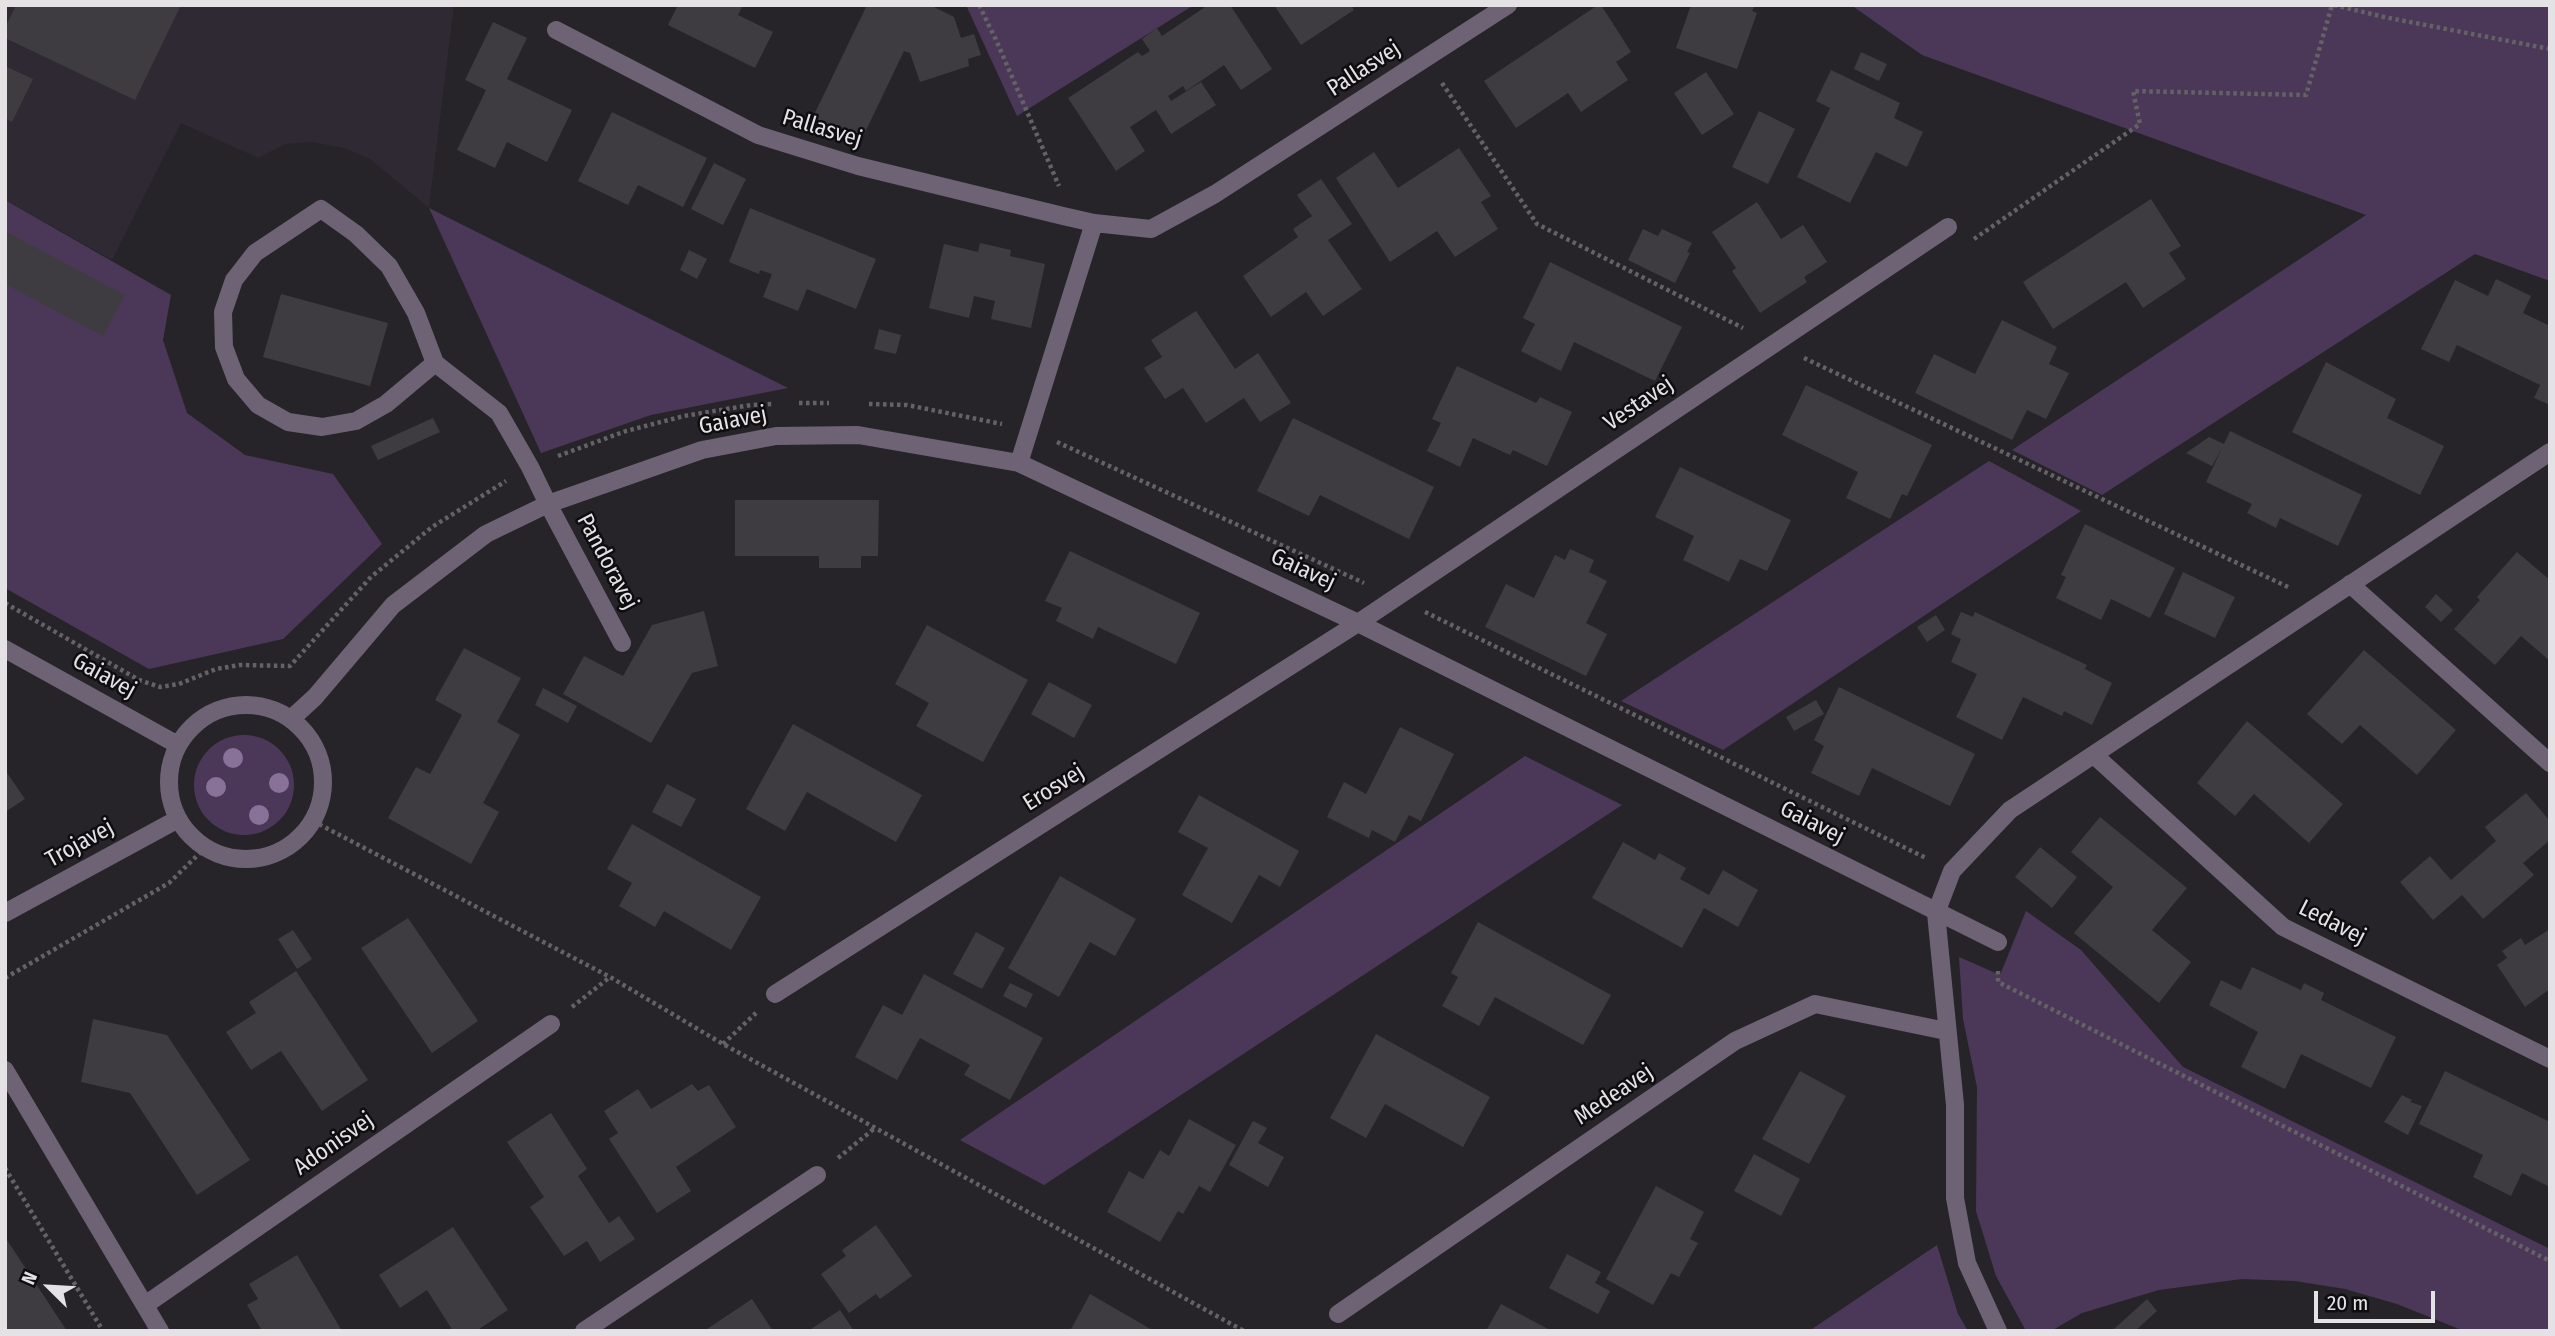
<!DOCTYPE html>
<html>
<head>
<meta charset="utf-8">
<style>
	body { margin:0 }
	#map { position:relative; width:2555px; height:1336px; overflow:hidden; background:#262428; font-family:"Fira Sans Condensed",sans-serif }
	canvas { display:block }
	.frame { position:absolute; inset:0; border:7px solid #e4e2e5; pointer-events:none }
	.north { position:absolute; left:14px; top:1252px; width:70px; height:70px; -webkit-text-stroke:5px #0f0d10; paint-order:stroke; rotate:294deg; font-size:19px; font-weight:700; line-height:28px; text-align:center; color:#e4e2e5 }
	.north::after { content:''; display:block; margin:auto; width:24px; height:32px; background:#e4e2e5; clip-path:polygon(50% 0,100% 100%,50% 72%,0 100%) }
	.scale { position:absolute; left:2314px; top:1291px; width:121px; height:32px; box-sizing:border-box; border:4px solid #e4e2e5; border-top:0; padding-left:9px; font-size:21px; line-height:24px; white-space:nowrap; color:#e4e2e5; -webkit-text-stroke:5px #0f0d10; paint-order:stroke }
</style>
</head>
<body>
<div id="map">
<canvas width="2555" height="1336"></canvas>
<div class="frame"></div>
<div class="north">N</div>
<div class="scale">20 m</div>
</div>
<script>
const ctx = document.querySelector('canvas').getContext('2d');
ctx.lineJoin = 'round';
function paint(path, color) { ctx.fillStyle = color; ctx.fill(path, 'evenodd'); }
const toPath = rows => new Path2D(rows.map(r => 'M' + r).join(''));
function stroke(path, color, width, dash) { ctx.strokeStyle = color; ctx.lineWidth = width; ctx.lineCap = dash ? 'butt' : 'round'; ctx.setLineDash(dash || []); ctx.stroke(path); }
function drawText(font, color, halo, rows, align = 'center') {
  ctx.font = font + ' "Fira Sans Condensed",sans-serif'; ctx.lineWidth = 5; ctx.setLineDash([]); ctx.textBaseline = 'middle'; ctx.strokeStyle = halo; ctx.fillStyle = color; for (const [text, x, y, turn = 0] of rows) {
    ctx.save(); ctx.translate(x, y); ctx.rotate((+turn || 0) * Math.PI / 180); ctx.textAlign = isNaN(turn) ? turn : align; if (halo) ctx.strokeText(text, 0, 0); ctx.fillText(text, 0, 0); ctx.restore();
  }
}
paint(toPath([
	[5,5,454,5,429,208,370,159,344,148,311,142,285,144,258,158,181,123,112,260,5,200]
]), '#2e2933');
paint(toPath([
	[966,5,1194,5,1017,116],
	[1851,5,2550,5,2550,281,2475,254,2102,495,2012,450,2366,215,1922,55],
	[5,200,171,295,163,340,187,413,245,455,333,474,382,544,283,639,149,669,5,588],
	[429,208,788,388,651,415,541,453],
	[1989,461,2081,511,1723,750,1621,701],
	'194 785a50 50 0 1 1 100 0a50 50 0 1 1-100 0Z',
	[1525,756,1622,805,1044,1185,960,1140],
	[2026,911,2081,950,2183,1067,2550,1249,2550,1331,2464,1331,2397,1304,2345,1289,2295,1281,2242,1279,2159,1290,2082,1313,2051,1331,2026,1331,1996,1276,1976,1211,1977,1087,1963,1019,1959,957,2000,975],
	[1937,1245,1958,1314,1968,1331,1809,1331]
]), '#4b3858');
paint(toPath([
	[16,5,181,5,135,100,5,38,5,28],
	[678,5,743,5,738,15,773,32,755,68,668,25],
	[867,5,930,5,954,17,961,38,974,34,981,55,968,59,969,66,920,82,910,53,904,51,859,145,811,121],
	[1208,5,1230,5,1272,69,1241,90,1224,65,1186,91,1183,86,1168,96,1171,101,1201,82,1216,105,1171,134,1156,110,1130,127,1145,151,1116,171,1068,98,1138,52,1142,56,1150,51,1142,39,1157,28,1162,36],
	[1274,5,1351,5,1354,10,1301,45],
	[1598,5,1601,5,1631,52,1616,62,1628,80,1581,112,1568,93,1516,128,1484,81],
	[1691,5,1755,5,1752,11,1757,13,1737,69,1676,48],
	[493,22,527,38,507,79,572,110,547,162,507,142,495,168,457,150,486,90,465,80],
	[1861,52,1887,64,1879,81,1854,69],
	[5,66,33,79,12,122,5,118],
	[1831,70,1900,103,1894,118,1923,132,1907,167,1876,152,1850,203,1797,177,1830,108,1816,101],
	[1706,72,1734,114,1702,135,1674,93],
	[1759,111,1795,129,1768,184,1732,167],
	[612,112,707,158,683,207,638,185,628,205,578,181],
	[1459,148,1491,196,1481,202,1498,229,1455,257,1437,231,1390,262,1336,178,1374,152,1398,188],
	[714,163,746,179,723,225,691,209],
	[1321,179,1352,224,1328,240,1362,289,1323,316,1306,292,1271,317,1243,276,1298,237,1293,229,1312,216,1297,195],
	[2151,199,2181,246,2169,253,2186,279,2143,308,2126,282,2053,329,2023,282],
	[1757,202,1781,239,1803,225,1827,262,1804,277,1807,282,1760,313,1732,271,1736,268,1712,232],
	[750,208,876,259,856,309,807,289,798,311,763,297,772,274,760,270,759,274,729,262],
	[1643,229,1658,236,1662,229,1692,243,1687,252,1690,253,1675,283,1628,260],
	[5,231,125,295,103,336,5,284],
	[980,243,1011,250,1010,256,1045,264,1031,328,991,319,995,301,974,296,969,318,929,308,944,244,978,252],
	[689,250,707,259,697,279,680,270],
	[1550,262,1682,327,1655,381,1574,342,1561,371,1521,351,1535,324,1523,318],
	[2496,279,2531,296,2523,313,2550,326,2550,405,2534,398,2540,385,2457,345,2449,362,2421,349,2455,280,2488,296],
	[281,294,388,323,370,386,263,357],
	[1196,311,1235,369,1258,353,1291,403,1260,422,1244,398,1206,423,1183,388,1165,399,1144,368,1162,357,1151,340],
	[2002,320,2057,347,2049,364,2069,373,2046,419,2027,410,2012,440,1915,393,1934,354,1975,374],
	[879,329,901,335,896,354,874,349],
	[2326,362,2396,399,2387,418,2444,446,2420,495,2292,432],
	[1457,366,1536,403,1540,397,1572,412,1547,466,1513,450,1510,455,1473,438,1460,467,1427,451,1441,423,1432,419],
	[1806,385,1932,445,1907,496,1902,494,1890,519,1846,498,1858,472,1782,435],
	[433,418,440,432,378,460,371,446],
	[1293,418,1434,487,1409,539,1320,495,1309,516,1257,491],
	[2230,431,2362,495,2338,546,2280,518,2276,528,2247,513,2252,504,2206,482,2222,448,2212,466,2186,453,2209,437,2224,444],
	[1680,467,1791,520,1767,571,1740,559,1729,582,1683,560,1694,536,1655,517],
	[735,500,879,500,878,556,861,556,861,568,819,568,819,556,735,556],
	[2085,524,2175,568,2150,618,2111,599,2101,620,2056,598,2066,577,2061,575],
	[1570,549,1594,560,1589,572,1607,581,1586,623,1607,634,1586,676,1485,627,1506,584,1534,598,1555,555,1565,560],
	[1070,551,1200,613,1176,664,1098,627,1093,639,1056,621,1062,608,1045,601],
	[2517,552,2550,580,2550,661,2521,636,2495,665,2454,629,2480,600,2477,597],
	[2183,572,2235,597,2215,638,2164,614],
	[2436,594,2453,610,2441,622,2425,607],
	[704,611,718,666,692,673,651,743,563,694,584,656,623,676,652,625],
	[1961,612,1973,617,1975,612,2087,665,2085,669,2112,683,2092,725,2064,711,2062,716,2023,697,2002,740,1956,717,1977,674,1951,662,1961,639,1951,634],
	[1936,615,1945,630,1927,642,1917,627],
	[927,625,1028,680,983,762,916,726,929,703,895,684],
	[464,648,521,678,497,722,520,735,483,803,499,812,471,864,388,818,416,767,430,774,462,715,435,700],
	[2364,650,2456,730,2417,775,2360,725,2342,744,2307,714],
	[1049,682,1092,705,1074,738,1031,714],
	[1839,687,1975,754,1950,806,1872,768,1859,796,1811,773,1824,746,1814,740],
	[543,688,577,706,568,723,535,705],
	[1816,700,1824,714,1794,731,1786,717],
	[2247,721,2343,804,2309,843,2254,794,2235,816,2197,783],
	[793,724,922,795,896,842,807,792,785,831,746,809],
	[1400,727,1454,754,1421,821,1409,815,1395,842,1372,830,1369,838,1327,817,1344,782,1366,794],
	[5,770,25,799,5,812],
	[667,784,696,799,681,827,652,812],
	[2526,793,2550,821,2550,840,2523,863,2534,875,2483,919,2462,895,2433,920,2400,882,2430,856,2451,880,2496,841,2485,827],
	[1199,795,1299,851,1280,887,1259,875,1232,923,1182,895,1208,848,1178,832],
	[2100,817,2187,888,2152,930,2191,962,2159,1003,2074,933,2113,887,2071,852],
	[632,824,761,897,731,950,664,911,655,927,619,906,632,883,607,869],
	[1623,842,1655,860,1659,853,1686,868,1680,879,1709,895,1723,870,1758,890,1738,927,1704,908,1682,948,1592,898],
	[2040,847,2077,877,2052,908,2015,877],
	[1060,876,1136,919,1115,956,1090,942,1059,997,1008,968],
	[408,918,478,1021,432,1053,361,948],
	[1478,922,1611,995,1583,1045,1495,997,1479,1026,1442,1006,1458,977,1451,973],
	[2550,929,2550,989,2525,1007,2497,965,2507,958,2502,951,2521,938,2525,945],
	[293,930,312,959,297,969,278,939],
	[976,932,1005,948,982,989,953,974],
	[2252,967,2301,990,2304,983,2324,993,2321,1000,2396,1037,2371,1088,2301,1054,2285,1089,2241,1067,2258,1032,2209,1005,2221,980,2241,990],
	[296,971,368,1080,322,1111,281,1051,251,1070,226,1032,256,1013,249,1002],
	[924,974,1043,1038,1010,1100,964,1075,970,1065,920,1038,897,1080,855,1057,883,1005,902,1015],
	[1010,983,1033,994,1026,1008,1003,996],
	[93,1019,167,1035,250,1160,197,1195,130,1093,81,1082],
	[1376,1034,1490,1097,1463,1147,1385,1104,1366,1138,1330,1118],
	[1800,1071,1846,1096,1809,1164,1762,1139],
	[2445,1071,2550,1122,2550,1187,2522,1173,2511,1196,2473,1177,2483,1155,2419,1124],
	[692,1084,698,1091,709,1085,736,1127,676,1167,691,1191,657,1213,609,1139,618,1133,604,1111,638,1089,651,1109],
	[2402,1095,2412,1100,2410,1102,2422,1106,2408,1135,2384,1122],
	[551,1113,587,1169,578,1176,609,1223,619,1216,635,1239,600,1262,587,1241,564,1256,530,1207,544,1197,507,1142],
	[1189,1119,1236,1145,1210,1192,1199,1186,1183,1214,1178,1211,1160,1242,1107,1212,1129,1171,1143,1179,1160,1150,1169,1156],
	[1253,1121,1267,1128,1258,1143,1284,1157,1268,1187,1229,1165],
	[1754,1154,1800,1179,1781,1216,1734,1191],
	[1656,1186,1704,1212,1690,1239,1698,1243,1679,1277,1671,1273,1653,1305,1606,1279],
	[876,1225,912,1276,880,1299,876,1294,849,1313,821,1274,846,1256,842,1250],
	[453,1227,508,1310,476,1331,453,1331,427,1290,400,1308,379,1275],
	[5,1237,67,1331,5,1331],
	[1567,1254,1601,1272,1595,1283,1610,1291,1598,1314,1549,1288],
	[297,1255,342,1331,262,1331,247,1305,258,1299,249,1284],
	[1090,1294,1154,1331,1070,1331],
	[752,1299,773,1331,704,1331],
	[2147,1299,2157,1311,2135,1331,2116,1331,2114,1329],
	[1501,1304,1552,1331,1486,1331],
	[840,1310,854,1331,812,1331,811,1329]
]), '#3f3c41');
stroke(toPath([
	[979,5,997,42,1059,186],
	[2334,5,2384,17,2550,49],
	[1442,83,1537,224,1743,328],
	[1974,239,2140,124,2133,91,2306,95,2332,5],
	[1804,358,2290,588],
	[799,403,829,403],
	[869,404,907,405,1002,424],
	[1057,442,1364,583],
	[558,456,626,431,684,416,751,405,773,404],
	[5,603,139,680,160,687,179,684,216,669,240,665,290,666,371,577,432,527,506,481],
	[1425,612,1926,858],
	[313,821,610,977,723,1044,1244,1331],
	[1998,971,1998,982,2550,1261],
	[5,978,169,883,205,848],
	[572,1007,610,977],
	[723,1044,756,1013],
	[838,1158,875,1128],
	[5,1168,103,1331]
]), '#646266', 4.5, [3.5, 3.5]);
stroke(toPath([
	[435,363,386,404,356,421,322,427,288,422,258,405,236,379,224,347,223,312,234,280,255,253,321,209,356,234,389,266,416,313,435,363,499,413,530,467,548,504]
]), '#6d6375', 18);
stroke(toPath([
	[556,30,758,135,858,166,1063,216,1094,223,1151,229,1215,194,1508,5],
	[1019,463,1094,223],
	[548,504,622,643],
	[2350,584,2550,763],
	[5,649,178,745],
	'169 782a77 77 0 1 1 154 0a77 77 0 1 1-154 0Z',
	[291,719,315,697,393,605,486,534,548,504,702,450,776,436,858,435,1019,463,1358,623,1998,942],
	[2094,755,2283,927,2550,1059],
	[5,913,178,819],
	[775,994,1358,623,1948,227],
	[5,1070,160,1331],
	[145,1305,551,1024],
	[1338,1314,1735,1041,1815,1004,1946,1031],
	[584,1331,817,1175],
	[1998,1331,1967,1263,1955,1198,1955,1105,1936,913,1952,871,2010,810,2550,452]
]), '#6d6375', 18);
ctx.fillStyle = '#887298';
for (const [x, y] of [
	[233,758],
	[279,783],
	[216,787],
	[259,815]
]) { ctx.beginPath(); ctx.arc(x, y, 10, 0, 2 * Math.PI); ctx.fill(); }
drawText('23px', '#e4e2e5', '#0f0d10', [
	["Pallasvej",1364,69,-33],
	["Pallasvej",822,129,17],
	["Vestavej",1639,404,-34],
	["Gaiavej",733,421,-11],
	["Pandoravej",607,562,62],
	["Gaiavej",1303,570,25],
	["Gaiavej",104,676,29],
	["Erosvej",1054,788,-32],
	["Gaiavej",1812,823,27],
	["Trojavej",80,844,-29],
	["Ledavej",2332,923,27],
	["Medeavej",1614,1095,-34],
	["Adonisvej",334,1144,-35]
]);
</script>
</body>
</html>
